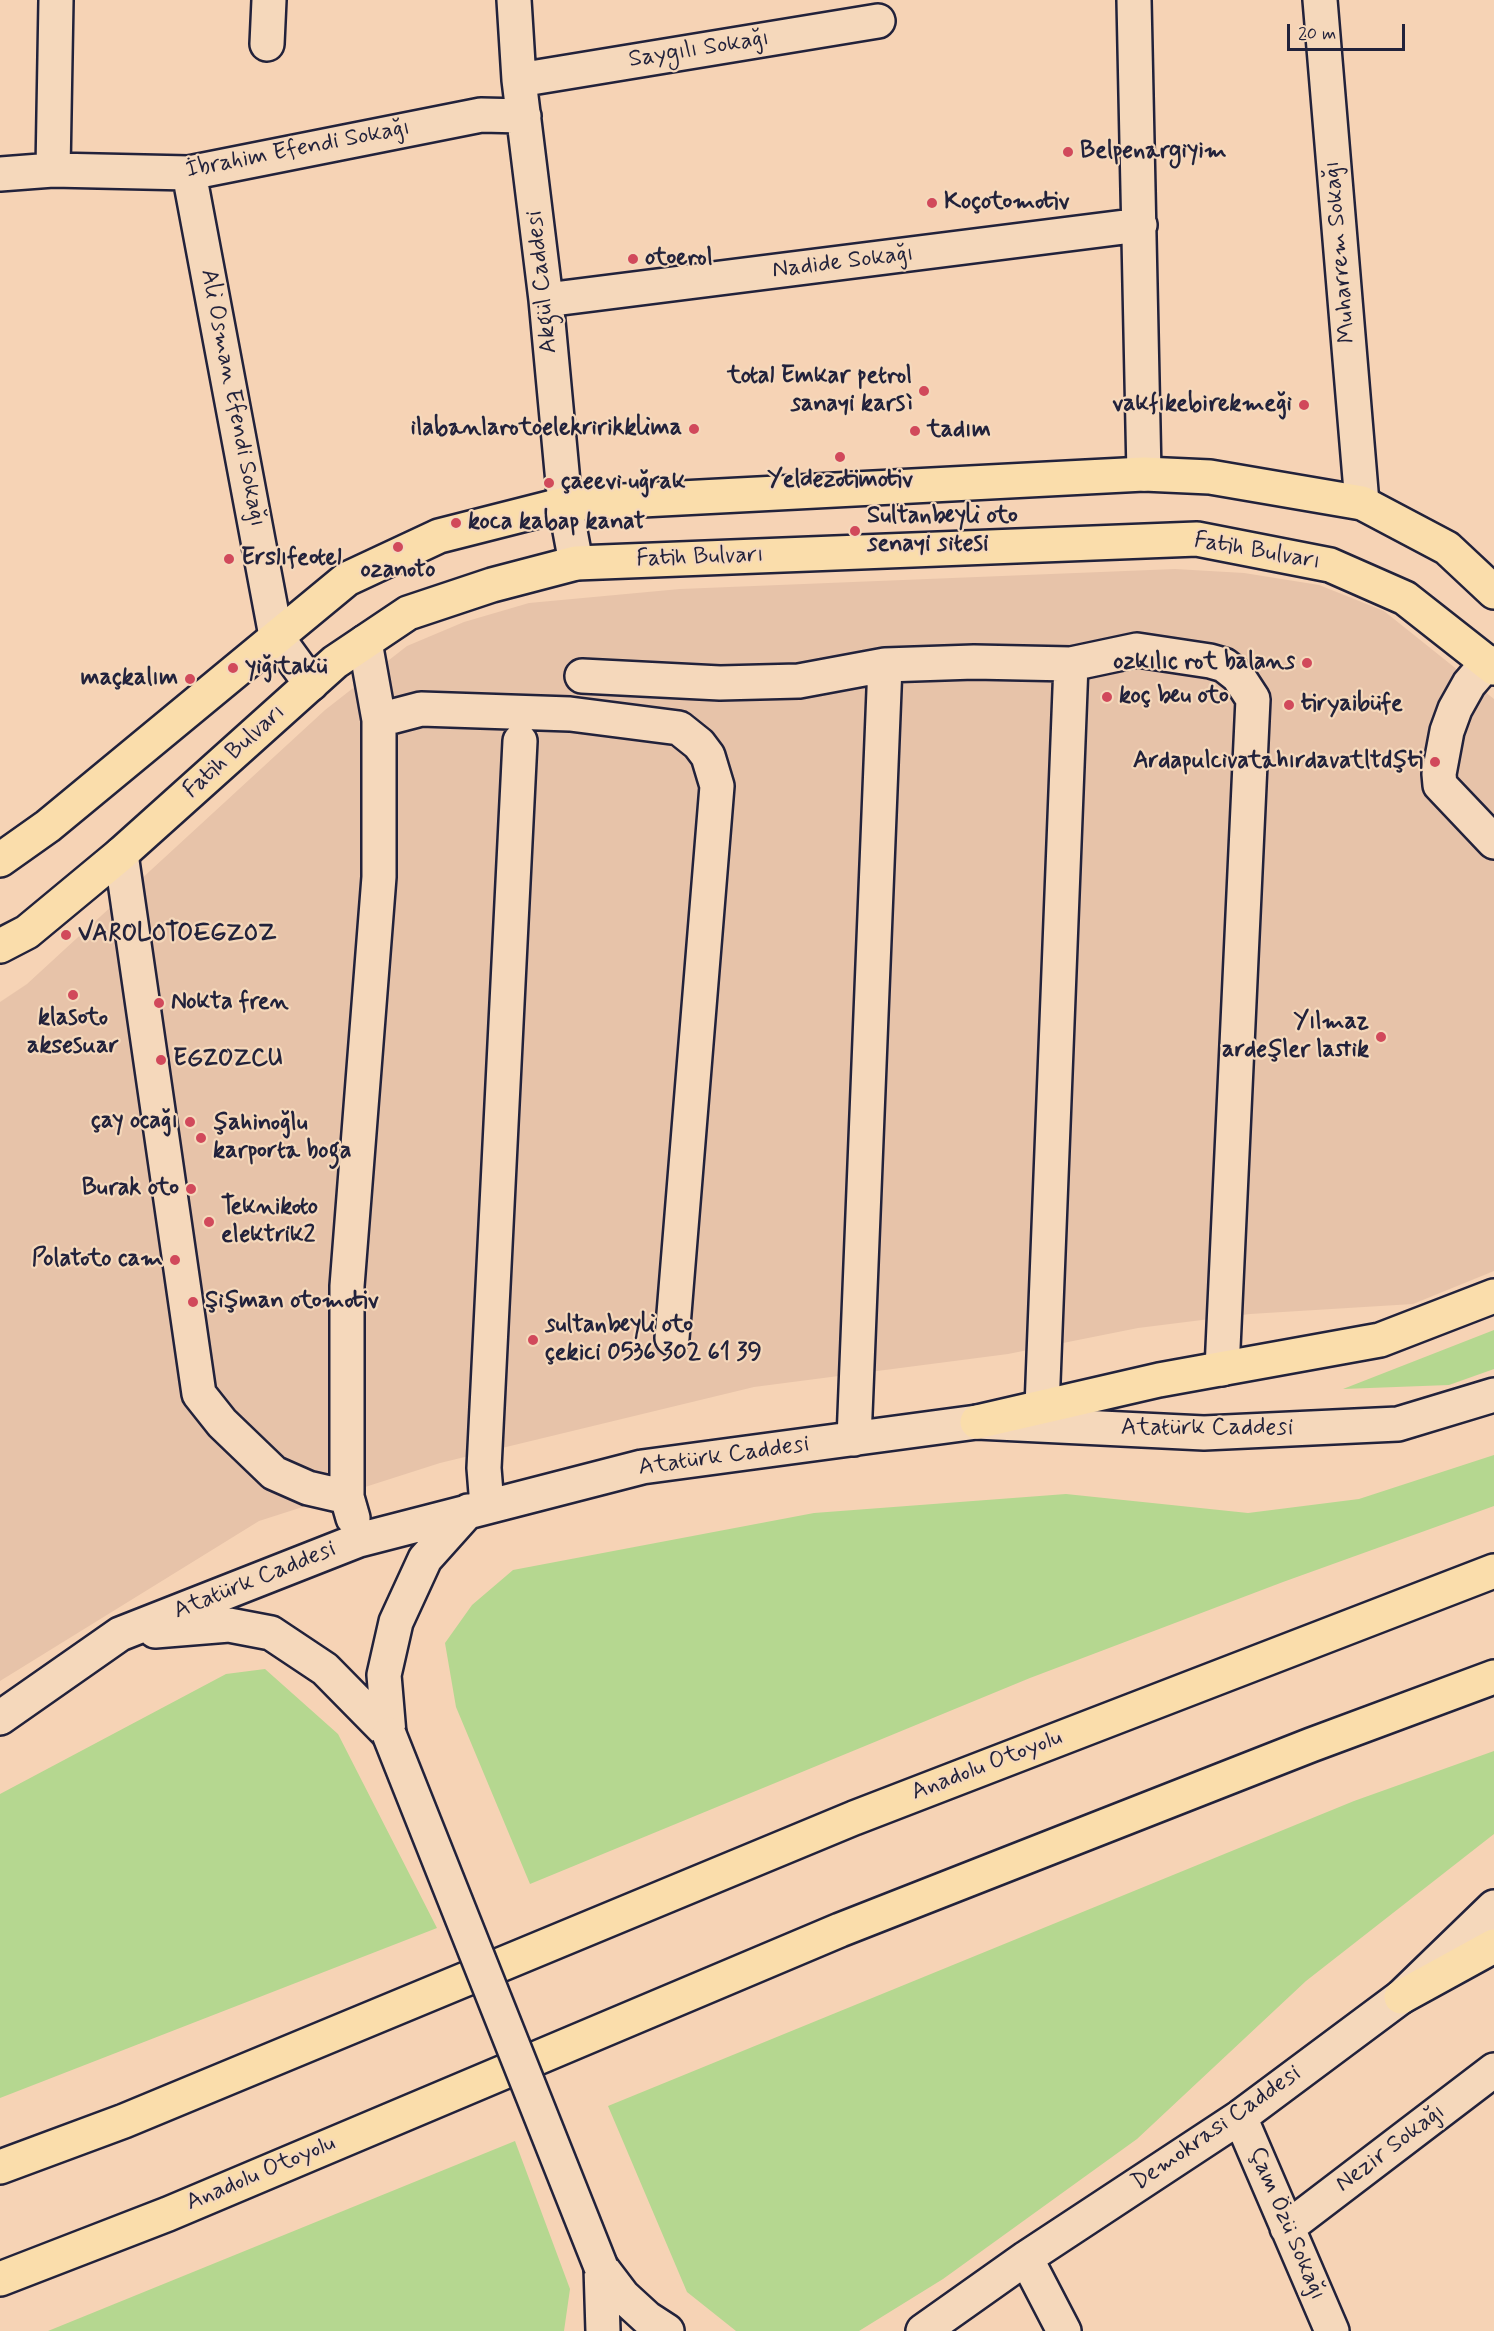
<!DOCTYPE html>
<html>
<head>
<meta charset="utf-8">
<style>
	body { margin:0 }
	#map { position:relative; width:1494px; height:2331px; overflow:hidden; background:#f6d3b5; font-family:Mynerve,sans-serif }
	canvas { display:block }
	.scale { position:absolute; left:1287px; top:24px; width:118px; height:27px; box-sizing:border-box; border:3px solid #22223b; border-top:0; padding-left:8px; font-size:18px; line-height:21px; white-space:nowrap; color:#22223b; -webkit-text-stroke:4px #f5d8bb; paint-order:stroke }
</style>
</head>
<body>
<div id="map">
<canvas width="1494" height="2331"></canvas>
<div class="scale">20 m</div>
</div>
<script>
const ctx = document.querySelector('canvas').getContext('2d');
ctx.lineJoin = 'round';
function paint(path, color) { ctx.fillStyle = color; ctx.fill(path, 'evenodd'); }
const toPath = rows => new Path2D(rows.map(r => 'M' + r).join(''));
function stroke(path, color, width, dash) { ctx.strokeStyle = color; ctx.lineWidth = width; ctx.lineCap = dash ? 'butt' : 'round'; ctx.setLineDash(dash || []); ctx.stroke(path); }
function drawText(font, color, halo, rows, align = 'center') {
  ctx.font = font + ' Mynerve,sans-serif'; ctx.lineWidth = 4.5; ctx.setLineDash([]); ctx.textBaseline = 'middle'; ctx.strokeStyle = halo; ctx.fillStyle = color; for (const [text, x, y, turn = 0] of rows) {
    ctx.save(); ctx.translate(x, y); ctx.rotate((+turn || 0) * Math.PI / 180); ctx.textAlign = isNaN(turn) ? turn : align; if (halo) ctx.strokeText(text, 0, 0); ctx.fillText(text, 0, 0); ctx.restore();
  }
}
paint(toPath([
	[1175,569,1244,573,1319,585,1384,611,1494,699,1494,1271,1413,1304,1250,1314,1138,1328,1008,1354,754,1387,440,1463,259,1521,0,1681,0,1002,27,984,325,710,407,646,464,622,529,603,680,589]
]), '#e7c3a9');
paint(toPath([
	[1494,1330,1494,1369,1449,1385,1343,1389],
	[1494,1455,1494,1506,1283,1582,1030,1678,530,1884,456,1707,445,1643,472,1605,513,1570,814,1513,1066,1494,1248,1513,1359,1499],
	[265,1669,338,1734,437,1928,0,2098,0,1794,226,1674],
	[1494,1751,1494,1834,1306,1981,1137,2139,943,2279,859,2331,736,2331,687,2292,608,2106,1354,1801],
	[515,2141,570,2289,564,2331,48,2331]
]), '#b5d790');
const minor = toPath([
	[514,0,519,80,546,300,565,504,576,563],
	[1134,0,1144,474],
	[1320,0,1362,503],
	[267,44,269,0],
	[519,80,878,21],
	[53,170,56,0],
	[189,173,276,636,311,684],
	[0,174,53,170,189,173,481,115,524,116],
	[546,300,1140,225],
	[1488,662,1469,684,1455,709,1447,731,1439,774,1440,785,1494,842],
	[582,676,720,683,799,681,885,665,974,662,1071,664,1137,650,1210,661,1224,665,1238,676,1253,699,1222,1369],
	[379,720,421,709,570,714,679,728,699,744,708,756,717,786,672,1338],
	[121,854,199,1394,222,1423,274,1473,308,1488,347,1497,353,1518],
	[1042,1407,1071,664],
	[854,1439,885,665],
	[347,1497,347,1286,379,877,379,720,365,642],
	[487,1506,484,1468,520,741],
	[155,1631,229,1625,271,1633,325,1669,389,1734],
	[0,1718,120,1634,359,1540,642,1467,977,1422,1204,1433,1398,1424,1494,1395],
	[389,1734,384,1675,396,1622,425,1559,468,1511],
	[1240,2117,1332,2331],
	[1287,2228,1494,2070],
	[1026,2258,1064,2331],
	[601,2267,623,2296,647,2318,667,2331],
	[601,2267,603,2331],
	[923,2331,1026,2258,1240,2117,1401,1997,1494,1907]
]);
const major = toPath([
	[0,860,48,826,347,579,439,536,565,504,1144,474,1210,477,1362,503,1447,548,1494,592],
	[0,946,27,932,121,854,335,662,408,613,492,585,576,563,1197,539,1330,565,1405,598,1494,668],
	[977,1422,1159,1380,1380,1340,1494,1296],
	[1401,1997,1494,1946]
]);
const highway = toPath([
	[0,2167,124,2121,854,1818,1494,1571],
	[0,2279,168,2214,840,1930,1311,1745,1494,1677]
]);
stroke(minor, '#22223b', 38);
stroke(major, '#22223b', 38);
stroke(highway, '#22223b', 38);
stroke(minor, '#f5d8bb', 33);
stroke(major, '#faddab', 33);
stroke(highway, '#faddab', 33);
const minorBridge = toPath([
	[389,1734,601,2267]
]);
stroke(minorBridge, '#22223b', 38, []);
stroke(minorBridge, '#f5d8bb', 33);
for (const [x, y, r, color] of [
	[1068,152,6,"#d1495b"],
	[932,203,6,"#d1495b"],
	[633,259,6,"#d1495b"],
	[924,391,6,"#d1495b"],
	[1304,405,6,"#d1495b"],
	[694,429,6,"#d1495b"],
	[915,431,6,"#d1495b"],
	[840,457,6,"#d1495b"],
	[549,483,6,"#d1495b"],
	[456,523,6,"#d1495b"],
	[855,531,6,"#d1495b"],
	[398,547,6,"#d1495b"],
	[229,559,6,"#d1495b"],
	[1307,663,6,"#d1495b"],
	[233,668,6,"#d1495b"],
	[190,679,6,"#d1495b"],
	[1107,697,6,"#d1495b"],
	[1289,705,6,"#d1495b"],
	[1435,762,6,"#d1495b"],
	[66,935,6,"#d1495b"],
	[73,995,6,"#d1495b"],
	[159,1003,6,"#d1495b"],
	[1381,1037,6,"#d1495b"],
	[161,1060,6,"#d1495b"],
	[190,1122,6,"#d1495b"],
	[201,1138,6,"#d1495b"],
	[191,1189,6,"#d1495b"],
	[209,1222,6,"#d1495b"],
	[175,1260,6,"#d1495b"],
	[193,1302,6,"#d1495b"],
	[533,1340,6,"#d1495b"]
]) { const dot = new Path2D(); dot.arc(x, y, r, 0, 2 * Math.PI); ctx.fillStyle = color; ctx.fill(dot); stroke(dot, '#f5d8bb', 2); }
drawText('24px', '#22223b', '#f5d8bb', [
	["Saygılı Sokağı",699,50,-9],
	["İbrahim Efendi Sokağı",298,150,-11],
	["Muharrem Sokağı",1341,252,-95],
	["Nadide Sokağı",843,263,-7],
	["Akgül Caddesi",543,282,-96],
	["Ali Osman Efendi Sokağı",232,398,79],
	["Fatih Bulvarı",1257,552,10],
	["Fatih Bulvarı",700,558,-2],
	["Fatih Bulvarı",235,752,-42],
	["Atatürk Caddesi",1207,1429],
	["Atatürk Caddesi",724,1457,-8],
	["Atatürk Caddesi",255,1581,-22],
	["Anadolu Otoyolu",987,1766,-21],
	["Demokrasi Caddesi",1217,2129,-35],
	["Nezir Sokağı",1391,2149,-37],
	["Anadolu Otoyolu",261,2174,-23],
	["Çam Özü Sokağı",1286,2224,67]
]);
drawText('bold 24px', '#22223b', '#f5d8bb', [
	["Belpenargiyim",1080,152],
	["Koçotomotiv",944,203],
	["otoerol",645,259],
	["total Emkar petrol",912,377,"right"],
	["sanayi karsì",912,405,"right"],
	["vakfıkebirekmeği",1292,405,"right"],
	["ilabanlarotoelekririkklima",682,429,"right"],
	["tadım",927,431],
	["Yeldezotimotiv",840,481,"center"],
	["çaeevi uğrak",561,483],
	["Sultanbeyli oto",867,517],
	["senayi sitesi",867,545],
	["koca kabap kanat",468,523],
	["Erslıfeotel",241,559],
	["ozanoto",398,571,"center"],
	["ozkılıc rot balans",1295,663,"right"],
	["yiğitakü",245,668],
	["maçkalım",178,679,"right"],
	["koç beu oto",1119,697],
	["tiryaibüfe",1301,705],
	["Ardapulcivatahırdavatltdşti",1423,762,"right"],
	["VAROLOTOEGZOZ",78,935],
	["Nokta fren",171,1003],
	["klasoto",73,1019,"center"],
	["aksesuar",73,1047,"center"],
	["Yılmaz",1369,1023,"right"],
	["ardeşler lastik",1369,1051,"right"],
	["EGZOZCU",173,1060],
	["çay ocağı",178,1122,"right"],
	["şahinoğlu",213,1124],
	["karporta boga",213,1152],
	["Burak oto",179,1189,"right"],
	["Teknikoto",221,1208],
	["elektrik2",221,1236],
	["Polatoto cam",163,1260,"right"],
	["Şişman otomotiv",205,1302],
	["sultanbeyli oto",545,1326],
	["çekici 0536 302 61 39",545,1354]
], 'left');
</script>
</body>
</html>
